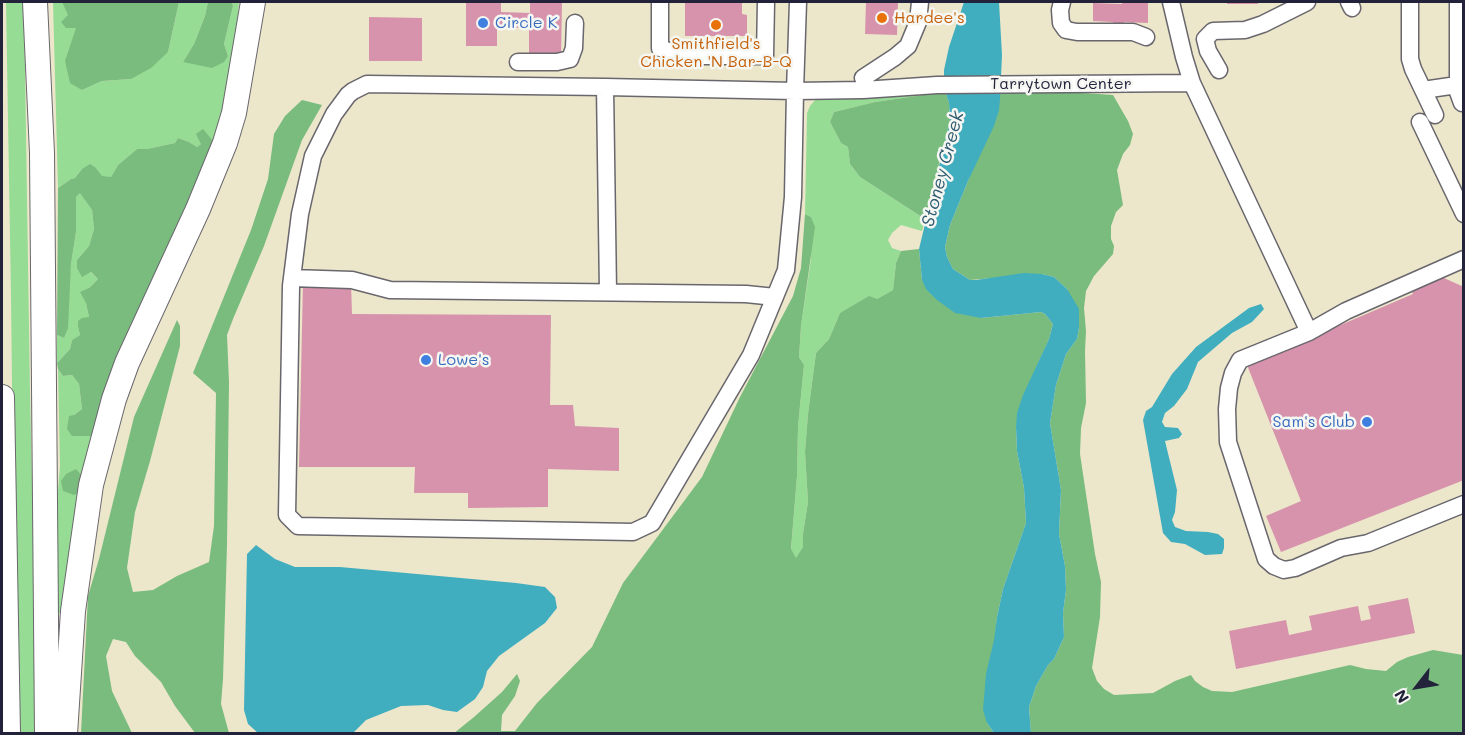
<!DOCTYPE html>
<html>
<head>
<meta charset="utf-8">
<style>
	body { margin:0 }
	#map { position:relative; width:1465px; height:735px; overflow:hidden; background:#ece6cb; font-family:Mali,sans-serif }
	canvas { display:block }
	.frame { position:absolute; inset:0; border:3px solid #22223b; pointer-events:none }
	.north { position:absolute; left:1387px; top:657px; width:60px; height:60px; -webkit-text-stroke:4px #f6f6f2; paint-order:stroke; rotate:239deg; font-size:16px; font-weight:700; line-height:24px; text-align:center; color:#22223b }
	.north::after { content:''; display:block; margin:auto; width:21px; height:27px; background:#22223b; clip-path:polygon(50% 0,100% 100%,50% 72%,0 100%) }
</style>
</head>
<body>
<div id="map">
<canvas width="1465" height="735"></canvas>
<div class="frame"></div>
<div class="north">N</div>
</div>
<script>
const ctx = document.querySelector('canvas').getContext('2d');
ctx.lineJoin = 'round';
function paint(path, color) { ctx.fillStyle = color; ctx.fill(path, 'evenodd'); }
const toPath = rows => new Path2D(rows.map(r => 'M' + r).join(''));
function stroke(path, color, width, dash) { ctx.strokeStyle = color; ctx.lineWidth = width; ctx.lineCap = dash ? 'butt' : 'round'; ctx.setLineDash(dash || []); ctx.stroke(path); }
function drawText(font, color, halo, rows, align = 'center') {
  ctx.font = font + ' Mali,sans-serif'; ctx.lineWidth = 5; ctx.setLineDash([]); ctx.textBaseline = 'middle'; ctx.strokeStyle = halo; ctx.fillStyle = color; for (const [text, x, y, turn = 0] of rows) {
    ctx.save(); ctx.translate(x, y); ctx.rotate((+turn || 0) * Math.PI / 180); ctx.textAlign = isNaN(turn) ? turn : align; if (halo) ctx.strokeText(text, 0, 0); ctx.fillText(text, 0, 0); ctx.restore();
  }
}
paint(toPath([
	[6,2,24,2,30,393,38,734,16,733,11,296],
	[53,2,62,2,76,28,82,90,102,81,131,79,168,52,179,2,208,2,205,16,194,44,183,62,228,56,224,44,233,6,232,2,239,2,235,48,218,147,201,144,197,147,189,142,178,138,175,143,147,149,137,149,118,165,111,177,102,177,96,168,82,169,75,178,71,179,58,188],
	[923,95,875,102,834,112,830,122,841,143,848,147,850,164,860,177,925,219,922,231,901,225,892,233,888,240,892,248,901,251,896,263,893,290,877,299,840,313,829,339,816,353,808,414,805,452,808,502,803,534,803,547,796,559,791,550,797,476,798,426,804,365,799,357,801,326,811,259,811,217,805,214,807,113,810,106,815,100,822,99,849,99],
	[80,192,92,210,94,229,89,246,77,260,98,279,89,288,86,303,89,317,78,327,80,335,72,340,70,349,57,363,57,335,64,338,71,264,76,232,76,197],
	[58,369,63,376,72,375,79,384,82,409,74,415,95,436,80,492,65,614,54,612,56,515,60,466]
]), '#97dc95');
paint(toPath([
	[62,2,179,2,168,52,151,68,131,79,102,81,82,90,70,83,65,61,76,28,66,28,61,22,68,15],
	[208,2,232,2,233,6,224,44,228,56,224,62,212,68,183,62,194,44,205,16],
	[944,88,949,103,950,121,925,219,860,177,850,164,848,147,841,143,830,122,834,112,875,102,923,95],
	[1001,92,1067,92,1113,95,1128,121,1133,134,1130,145,1123,154,1117,170,1123,205,1116,212,1111,226,1111,239,1114,246,1113,254,1094,276,1086,291,1084,308,1086,331,1085,351,1086,403,1081,428,1080,454,1095,554,1101,582,1100,617,1092,668,1097,681,1104,689,1114,695,1153,693,1175,681,1191,675,1195,681,1203,687,1212,691,1232,692,1350,665,1366,669,1386,671,1397,662,1408,657,1433,650,1463,655,1463,733,1031,733,1029,707,1036,686,1048,665,1054,659,1064,637,1063,613,1066,590,1065,566,1059,534,1061,490,1050,423,1056,385,1066,354,1077,339,1079,328,1067,289,1054,277,1042,274,970,280,953,269,947,257,945,247,950,225,968,181],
	[302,100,322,105,302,140,264,246,233,319,227,335,229,382,227,545,223,679,221,704,229,733,195,733,175,706,161,682,135,656,126,642,113,639,106,656,112,691,132,733,81,733,88,596,99,559,134,417,177,320,180,326,180,346,150,461,135,512,127,568,133,592,153,590,177,576,209,562,214,526,216,393,193,373,251,230,268,179,274,134,285,116],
	[203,129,218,147,95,436,72,436,67,429,69,416,74,415,82,409,79,384,72,375,63,376,58,369,57,363,70,349,72,340,80,335,78,327,78,321,82,318,89,317,86,303,80,292,89,288,98,279,91,272,82,277,77,268,77,260,89,246,94,229,92,210,80,193,76,197,76,232,71,264,68,328,64,338,57,335,58,188,71,179,75,178,82,169,90,164,96,168,102,176,111,177,118,165,137,149,147,149,175,143,178,138,189,142,197,147,201,144,196,134],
	[805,214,811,217,815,227,801,326,799,357,804,365,798,426,797,476,791,549,796,558,803,547,803,534,808,502,805,452,808,414,816,353,829,339,840,313,869,296,877,299,893,290,896,263,901,251,919,249,922,280,981,318,1041,312,1045,314,1053,324,1049,339,1024,395,1016,427,1017,451,1024,488,1026,523,1003,589,997,617,987,723,994,733,453,734,474,717,502,692,517,674,520,681,515,696,502,715,501,731,515,731,537,703,592,647,623,583,702,477,740,397,793,296,801,268],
	[76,469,82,476,80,492,74,495,63,491,61,481,66,474]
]), '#79bc7e');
paint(toPath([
	[964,2,999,2,1002,55,1000,99,999,110,994,126,968,181,950,225,945,247,947,257,953,269,970,280,976,280,1024,273,1042,274,1054,277,1067,289,1079,309,1079,328,1077,339,1066,354,1056,385,1050,423,1061,490,1059,534,1065,566,1066,590,1063,613,1064,637,1054,659,1048,665,1036,686,1029,707,1031,733,994,733,987,723,983,710,986,674,994,640,997,617,1003,589,1026,523,1024,488,1017,451,1016,427,1017,413,1023,395,1049,339,1053,324,1045,314,1041,312,981,318,955,313,937,300,926,289,922,280,919,249,950,121,949,103,944,88,944,70,949,47],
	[1261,304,1264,309,1252,322,1232,333,1198,362,1187,389,1174,406,1165,413,1162,422,1165,427,1178,428,1182,434,1179,438,1165,441,1177,490,1175,512,1172,520,1175,527,1186,531,1208,532,1218,534,1224,539,1224,548,1222,554,1205,555,1185,544,1171,542,1163,533,1143,420,1146,411,1152,407,1172,374,1196,347,1249,308],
	[256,545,275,559,295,567,340,567,516,583,545,587,555,597,557,608,545,623,499,656,487,671,483,687,475,699,457,712,443,710,428,705,401,706,366,720,353,733,258,733,248,724,244,710,247,554]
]), '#41aebf');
paint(toPath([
	[466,2,501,2,501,12,530,13,530,2,562,2,561,58,529,58,529,28,497,27,497,46,466,46],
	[685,2,742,2,742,14,747,15,747,36,685,36],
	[866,2,898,2,897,35,865,34],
	[1122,2,1148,3,1148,23,1124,22,1124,26,1114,25,1113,22,1093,21,1093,3,1122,4],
	[1227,2,1258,2,1258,4,1227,4],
	[369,17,422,18,422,61,369,61],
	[1435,274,1464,287,1464,480,1281,552,1266,516,1301,501,1247,365,1413,294,1408,285],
	[303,282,351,284,352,314,551,315,550,405,573,405,575,426,619,428,619,471,548,469,548,507,468,508,468,493,414,493,415,467,299,467],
	[1408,598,1415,633,1236,669,1229,631,1286,620,1289,635,1312,630,1309,616,1358,606,1361,621,1371,619,1368,606]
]), '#d693ab');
const minor = toPath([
	[660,2,660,48,684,56,765,56,766,2],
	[798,2,795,91,793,197,786,270,751,355,652,523,633,532,298,526,287,515,291,286,300,214,313,156,334,114,348,95,353,91,367,84,605,87,795,91,863,90,937,85,1192,83],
	[1062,2,1060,10,1061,23,1066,30,1077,32,1133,32,1146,37],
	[1171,2,1184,57,1192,83,1309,332],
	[1349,2,1352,8],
	[1410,2,1410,59,1413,69,1435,115],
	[518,62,557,62,570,59,574,48,575,23],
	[1219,70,1208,51,1205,39,1213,31,1245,30,1263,24,1307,2],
	[863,78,895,57,908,46,918,22,920,2],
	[605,87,608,292],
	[1423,90,1457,85],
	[1462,103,1458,92,1458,2,1464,3],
	[1420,122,1464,214],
	[1464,259,1346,311,1309,332,1240,360,1233,373,1229,388,1227,409,1228,442,1266,559,1274,566,1284,570,1295,568,1341,548,1368,543,1464,504],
	[292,278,352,280,390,290,746,294,775,297]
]);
const highway = toPath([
	[35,2,42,153,47,734],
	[2,397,8,734],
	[65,734,73,611,91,485,114,399,127,363,198,209,225,143,234,113,253,2]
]);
stroke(minor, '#69676d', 19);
stroke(highway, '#69676d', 26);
stroke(minor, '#fff', 16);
stroke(highway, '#fff', 24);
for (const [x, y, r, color] of [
	[882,18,6,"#e8710a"],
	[483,23,6,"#3f7fe0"],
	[716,25,6,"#e8710a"],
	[426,360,6,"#3f7fe0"],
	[1367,422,6,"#3f7fe0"]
]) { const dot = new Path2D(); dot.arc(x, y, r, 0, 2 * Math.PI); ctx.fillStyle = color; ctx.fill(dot); stroke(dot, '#f6f6f2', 2); }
drawText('16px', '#c56008', '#f6f6f2', [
	["Hardee's",894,18],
	["Smithfield's",716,44,"center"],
	["Chicken 'N Bar-B-Q",716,62,"center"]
], 'left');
drawText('16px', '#366cbe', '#f6f6f2', [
	["Circle K",495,23],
	["Lowe's",438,360],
	["Sam's Club",1355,422,"right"]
], 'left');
drawText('16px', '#22223b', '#f6f6f2', [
	["Tarrytown Center",1061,84]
]);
drawText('italic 18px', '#2e5a70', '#f6f6f2', [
	["Stoney Creek",943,169,-75]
]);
</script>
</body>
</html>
